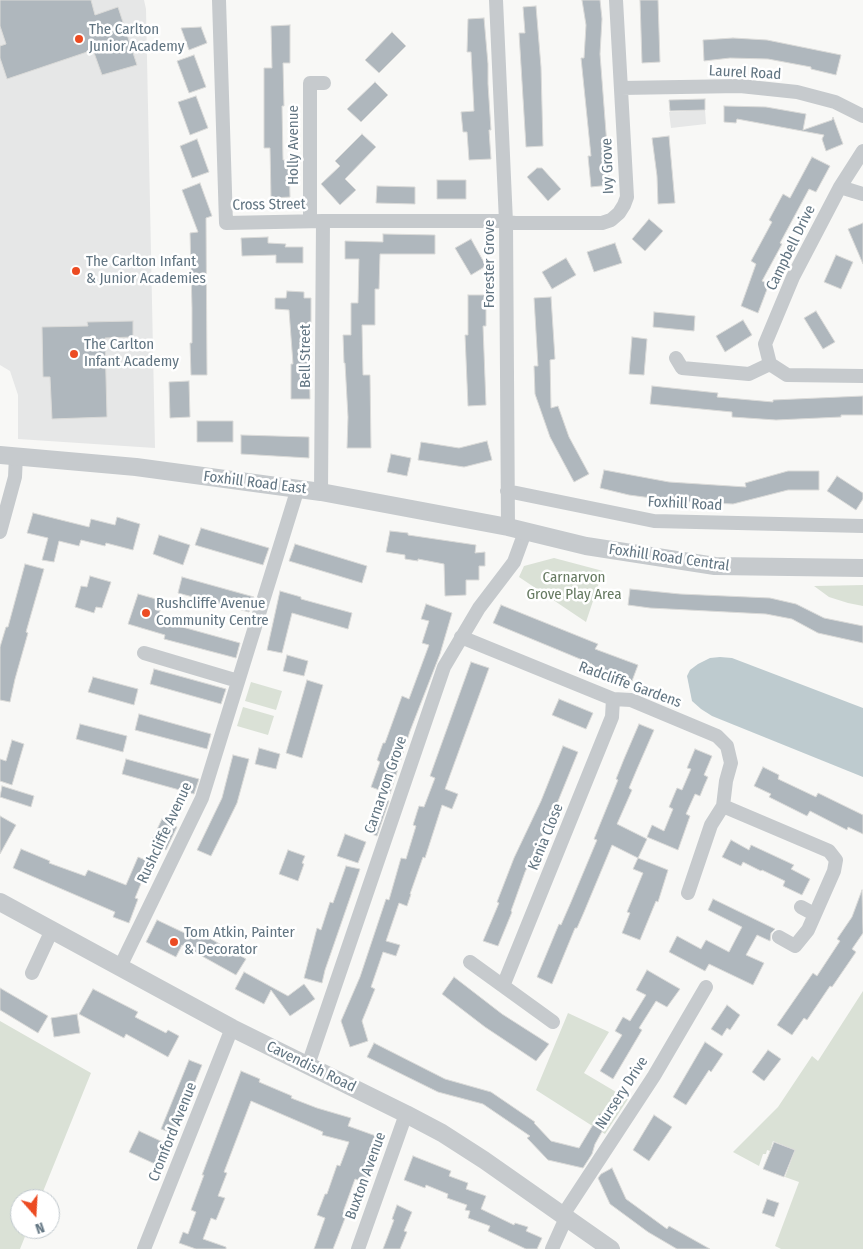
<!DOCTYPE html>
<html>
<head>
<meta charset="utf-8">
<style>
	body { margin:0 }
	#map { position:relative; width:863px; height:1249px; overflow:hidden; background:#f8f8f6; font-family:"Fira Sans Condensed",sans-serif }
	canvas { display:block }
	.north { position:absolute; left:10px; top:1189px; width:50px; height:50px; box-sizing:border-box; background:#fff; border:1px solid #c0c8cd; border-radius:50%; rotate:161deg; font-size:14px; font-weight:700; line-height:20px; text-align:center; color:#627582 }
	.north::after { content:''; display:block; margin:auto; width:18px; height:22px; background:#ec4b22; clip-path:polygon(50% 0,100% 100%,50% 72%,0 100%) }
</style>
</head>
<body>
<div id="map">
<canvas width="863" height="1249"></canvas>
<div class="north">N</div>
</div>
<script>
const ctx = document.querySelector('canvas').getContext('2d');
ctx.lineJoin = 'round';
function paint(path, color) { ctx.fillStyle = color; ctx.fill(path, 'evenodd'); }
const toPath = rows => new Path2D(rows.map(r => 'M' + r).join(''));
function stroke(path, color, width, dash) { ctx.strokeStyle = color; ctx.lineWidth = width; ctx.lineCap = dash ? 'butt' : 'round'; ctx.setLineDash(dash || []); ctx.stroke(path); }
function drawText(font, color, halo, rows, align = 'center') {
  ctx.font = font + ' "Fira Sans Condensed",sans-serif'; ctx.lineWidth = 5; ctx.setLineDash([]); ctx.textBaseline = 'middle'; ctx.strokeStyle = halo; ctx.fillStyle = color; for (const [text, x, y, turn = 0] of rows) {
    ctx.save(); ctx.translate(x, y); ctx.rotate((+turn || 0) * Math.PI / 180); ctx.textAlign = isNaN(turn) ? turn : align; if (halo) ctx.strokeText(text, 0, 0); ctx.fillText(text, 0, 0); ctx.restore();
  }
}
paint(toPath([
	[0,0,144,0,146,9,155,448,18,439,18,395,10,371,0,365],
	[705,110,706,124,671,128,669,112]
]), '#e6e7e7');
paint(toPath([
	[554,558,603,571,586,622,519,577,524,566],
	[863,585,863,606,848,603,829,597,814,586],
	[251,682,282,691,276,710,245,701],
	[243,707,274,716,268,735,237,726],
	[863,991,863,1249,781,1249,775,1246,799,1182,785,1177,795,1150,773,1141,770,1151,767,1150,766,1154,763,1154,759,1166,733,1152,778,1107,812,1056,818,1061],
	[568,1013,609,1032,584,1073,628,1099,605,1134,536,1090],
	[0,1021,91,1073,40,1199,20,1199,20,1229,28,1229,20,1249,0,1249]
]), '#dae1d6');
paint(toPath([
	[720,657,732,658,863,708,863,777,712,716,701,709,692,701,687,676,690,670,698,664,710,658]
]), '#becbcf');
const building = toPath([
	[0,0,91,0,95,15,118,7,137,65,102,75,93,50,7,79,0,58,0,46,6,44,0,26,0,0],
	[582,0,600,0,602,19,600,54,610,185,591,187,588,156,591,156,581,58,584,58,586,25,582,0],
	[640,0,658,0,660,62,642,63,640,0],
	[536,6,541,67,543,146,526,147,519,33,525,33,523,7,536,6],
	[484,18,488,64,488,84,491,130,489,130,491,159,469,160,467,132,463,132,461,112,474,111,471,52,467,52,468,19,484,18],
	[290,25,290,63,283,63,284,106,282,106,283,160,289,160,290,197,271,198,270,148,264,148,264,68,272,68,271,26,290,25],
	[201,27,207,43,189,50,181,28,201,27],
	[392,32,406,46,379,73,365,60,392,32],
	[733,38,767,40,841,55,836,75,811,69,811,67,768,59,730,58,704,61,703,40,733,38],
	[194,55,206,87,189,93,177,61,194,55],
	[375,82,388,95,361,122,347,109,375,82],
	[196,96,208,128,190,135,178,102,196,96],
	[705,99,705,110,670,111,669,100,705,99],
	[724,106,766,107,806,114,803,130,832,120,833,117,843,144,826,151,822,139,824,135,737,119,736,123,724,122,724,106],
	[362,134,376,147,345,179,356,190,340,205,321,184,340,166,335,161,362,134],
	[669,136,675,203,658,204,657,176,652,138,669,136],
	[197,139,209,172,192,178,180,146,197,139],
	[812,157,830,166,816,192,809,189,780,243,782,244,762,281,769,284,758,313,741,306,756,264,751,261,772,222,769,220,783,194,790,198,812,157],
	[537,168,542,168,561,189,548,201,527,177,537,168],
	[437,180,466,180,466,199,437,199,437,180],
	[200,183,212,216,206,218,207,375,191,375,190,343,192,343,192,308,190,233,198,232,182,190,200,183],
	[377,186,415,187,415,204,376,203,377,186],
	[649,219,663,231,645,251,632,239,649,219],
	[863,223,863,264,848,229,863,223],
	[383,234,435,235,435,254,380,254,379,289,375,289,375,325,362,325,363,375,370,375,371,448,347,448,348,417,345,363,344,363,343,335,351,335,351,303,358,303,359,259,345,259,345,241,383,242,383,234],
	[268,237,268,243,286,244,285,247,303,247,303,263,276,263,276,255,242,256,241,238,268,237],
	[471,239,486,266,471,275,455,248,471,239],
	[615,243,622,263,594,272,587,252,615,243],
	[836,255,853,262,841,289,824,282,836,255],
	[566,258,576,275,552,289,542,272,566,258],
	[287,291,304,292,304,298,311,298,311,331,309,331,310,399,291,399,291,364,293,364,289,310,275,309,275,298,286,298,287,291],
	[468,295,486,295,486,326,483,326,486,405,468,406,465,335,468,335,468,295],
	[551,297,555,359,550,360,551,408,558,406,569,437,589,474,574,482,550,437,535,394,534,366,538,366,534,298,551,297],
	[816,311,835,342,823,349,804,318,816,311],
	[654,312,695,316,694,331,653,327,654,312],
	[743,320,752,335,725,352,716,336,743,320],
	[133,321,133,337,105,338,107,417,52,419,50,377,43,377,42,327,88,326,87,322,133,321],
	[632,337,647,339,644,375,629,374,632,337],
	[189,381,190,417,170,418,169,382,189,381],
	[652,386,718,393,717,397,773,402,773,400,863,396,863,415,841,415,841,417,776,420,732,417,732,412,650,404,652,386],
	[197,421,233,421,233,442,197,442,197,421],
	[241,435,309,437,309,458,241,454,241,435],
	[487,441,492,460,464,467,418,460,421,442,459,448,487,441],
	[391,454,411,458,407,476,387,472,391,454],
	[604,470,669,482,746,487,745,483,788,471,819,471,819,490,788,490,733,504,674,501,629,495,600,488,604,470],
	[837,476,863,493,863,499,856,510,827,491,837,476],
	[33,513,89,527,91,519,115,525,117,517,140,524,133,550,106,543,105,546,81,540,79,546,59,541,54,562,42,560,48,538,27,533,33,513],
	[201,528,269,548,263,565,195,545,201,528],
	[390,531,408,533,408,535,476,545,475,553,485,552,485,566,479,566,479,580,466,580,466,595,445,596,444,564,418,559,418,561,405,559,405,555,386,552,390,531],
	[159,535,190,545,183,565,153,554,159,535],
	[295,544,367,566,362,583,289,561,295,544],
	[25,564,44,569,26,632,28,633,15,679,10,702,0,700,0,647,6,627,8,627,25,564],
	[90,576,111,582,102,608,96,607,94,613,75,607,81,586,87,587,90,576],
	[182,577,254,597,249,612,178,593,182,577],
	[630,589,680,594,770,598,796,604,824,618,863,626,863,643,818,633,792,619,766,614,650,608,628,605,630,589],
	[280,591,301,597,301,599,352,613,348,629,292,613,282,653,267,650,280,591],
	[138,594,163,601,157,620,240,643,236,658,164,639,165,635,128,624,138,594],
	[426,604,452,613,440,654,410,731,390,794,371,787,380,762,377,760,383,743,385,743,402,696,409,699,429,645,422,643,429,621,421,619,426,604],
	[501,605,598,644,595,649,638,665,632,681,592,666,592,664,568,654,493,623,501,605],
	[287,655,308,661,304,676,283,671,287,655],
	[471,662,489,668,445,789,458,794,452,809,442,805,425,858,423,857,410,894,411,894,407,906,399,903,386,941,400,945,396,956,383,952,371,987,375,989,362,1021,368,1041,350,1047,341,1021,360,977,386,899,389,900,401,858,406,859,416,826,413,825,419,806,424,807,435,778,430,776,471,662],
	[154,669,226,689,221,704,150,684,154,669],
	[93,677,138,689,134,705,88,692,93,677],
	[307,680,323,685,302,758,286,753,307,680],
	[559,699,593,713,586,729,552,715,559,699],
	[139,714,211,734,207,749,135,730,139,714],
	[80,724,127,736,123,752,76,739,80,724],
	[639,724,654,730,637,769,629,788,632,790,617,824,647,839,638,858,612,845,584,912,577,928,575,928,552,984,537,977,559,924,561,925,571,902,597,840,594,839,618,780,616,779,624,759,639,724],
	[12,740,24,744,12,785,0,781,0,759,6,761,12,740],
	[563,746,578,752,554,811,525,872,511,911,512,912,498,946,483,941,499,903,497,902,514,858,541,801,563,746],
	[259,748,280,754,276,769,255,764,259,748],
	[695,749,712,756,704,775,708,777,704,786,700,796,695,794,686,814,690,816,678,850,647,837,652,825,664,831,673,809,669,807,677,788,682,790,691,769,687,768,695,749],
	[233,755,249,759,237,803,211,856,197,850,222,798,233,755],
	[126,759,199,779,194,794,122,774,126,759],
	[763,767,779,775,778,779,816,797,818,793,863,815,863,834,848,827,847,830,810,811,807,816,769,797,771,794,754,786,763,767],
	[2,786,34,796,31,807,0,797,2,786],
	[378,797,389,801,377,836,366,832,378,797],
	[0,816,16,825,0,854,0,816],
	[162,819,177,827,166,850,151,842,162,819],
	[345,834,366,842,358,863,337,856,345,834],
	[731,840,749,850,751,845,794,865,791,869,810,879,802,895,783,886,785,881,762,870,761,871,743,862,741,866,722,857,731,840],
	[21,849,50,861,49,863,85,876,88,870,126,885,138,857,150,862,135,898,138,899,129,923,113,917,115,912,13,868,21,849],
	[288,850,305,856,302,863,304,864,298,881,279,874,288,850],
	[638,858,668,870,658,902,656,901,640,940,622,933,630,913,627,912,643,873,633,869,638,858],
	[346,866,360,869,325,970,322,983,304,978,317,928,321,930,330,902,333,903,346,866],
	[862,890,863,933,852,949,856,952,832,987,830,986,807,1020,804,1018,792,1035,777,1025,813,973,817,976,840,941,837,939,852,917,862,890],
	[713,899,775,929,771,933,770,941,757,935,746,955,764,963,753,985,709,964,705,971,669,952,677,936,701,949,706,940,729,952,742,927,708,910,713,899],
	[157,920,193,937,197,931,246,959,236,975,182,945,176,957,146,942,157,920],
	[647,970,680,989,667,1007,656,1001,639,1028,642,1030,613,1079,600,1071,622,1035,615,1031,623,1017,630,1021,646,995,636,990,647,970],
	[244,972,288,996,304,984,315,999,290,1016,271,990,264,1004,235,989,244,972],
	[454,977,502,1014,549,1044,536,1061,485,1027,442,994,454,977],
	[0,988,48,1016,38,1033,0,1010,0,988],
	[93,989,138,1012,135,1017,166,1033,168,1030,179,1036,168,1057,126,1034,124,1038,79,1014,93,989],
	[727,1005,740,1015,730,1030,727,1028,722,1036,711,1029,727,1005],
	[77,1014,80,1033,54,1037,51,1018,77,1014],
	[705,1042,723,1054,711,1072,709,1070,686,1105,673,1097,705,1042],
	[374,1043,445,1079,491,1092,535,1122,534,1123,551,1141,579,1148,600,1113,609,1119,595,1144,592,1154,583,1168,548,1160,527,1138,530,1136,483,1104,438,1092,367,1057,374,1043],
	[768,1050,781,1059,764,1081,752,1072,768,1050],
	[189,1060,202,1065,174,1134,161,1129,189,1060],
	[241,1071,260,1079,259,1082,292,1096,291,1098,317,1108,351,1118,348,1126,376,1136,370,1153,378,1156,369,1184,355,1179,343,1212,347,1213,333,1249,314,1249,325,1218,317,1215,325,1194,327,1194,337,1165,340,1166,349,1142,322,1135,323,1132,251,1101,224,1172,227,1173,218,1196,225,1198,216,1220,211,1218,203,1239,226,1247,226,1249,196,1249,179,1243,183,1232,188,1234,196,1212,191,1210,204,1175,202,1175,241,1071],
	[654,1115,672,1127,649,1161,633,1150,654,1115],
	[139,1131,165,1143,155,1164,129,1152,139,1131],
	[774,1142,795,1150,784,1177,763,1169,774,1142],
	[413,1156,451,1171,449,1176,468,1183,466,1189,486,1196,481,1209,514,1225,515,1223,528,1227,526,1231,542,1238,537,1249,526,1249,488,1231,490,1226,468,1218,470,1211,465,1210,467,1205,447,1198,448,1194,426,1185,425,1188,404,1180,413,1156],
	[612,1168,626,1199,667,1229,669,1226,710,1249,677,1249,648,1232,610,1204,598,1178,601,1174,612,1168],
	[767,1199,779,1203,774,1217,762,1213,767,1199],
	[397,1205,412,1212,404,1231,407,1232,400,1249,383,1249,394,1220,392,1219,397,1205]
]);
paint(building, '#afb7bd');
stroke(building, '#dadad8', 1);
stroke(toPath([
	[219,0,226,223,323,221,499,221,515,223,602,223,611,220,619,213,624,205,627,197,616,0],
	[496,0,506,222,508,527],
	[621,88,740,86,797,92,835,102,863,116],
	[863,151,840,187,793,277,765,344,770,364,787,375,863,376],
	[840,187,863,194],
	[310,221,310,83,324,83],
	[676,358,682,368,749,374,770,364],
	[507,491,654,521,863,526],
	[321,492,323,221],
	[0,532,15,477,16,456],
	[461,637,613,699,631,700,717,736,727,746,731,763,726,781,723,806,711,825,688,893],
	[144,653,238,681],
	[723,806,829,851,836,860,834,871,808,930,795,946,779,937],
	[801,907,814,914],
	[470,962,553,1022],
	[120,967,202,798,298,488],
	[32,973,52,930],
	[503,986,612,717,613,699],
	[308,1065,444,667,479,608,514,562,525,532],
	[563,1215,654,1076,706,987],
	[144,1249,232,1028],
	[358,1249,406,1114],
	[552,1249,566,1218]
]), '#c6cacd', 14);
stroke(toPath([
	[0,455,136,467,321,492,508,527,586,546,715,566,863,568],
	[0,902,232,1028,406,1114,442,1133,484,1160,611,1249]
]), '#c6cacd', 18);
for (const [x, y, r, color] of [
	[79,39,5,"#ec4b22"],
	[76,271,5,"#ec4b22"],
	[74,354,5,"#ec4b22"],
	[146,613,5,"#ec4b22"],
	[174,942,5,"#ec4b22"]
]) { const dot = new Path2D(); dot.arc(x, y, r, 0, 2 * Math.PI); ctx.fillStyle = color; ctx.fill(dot); stroke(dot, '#fff', 2); }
drawText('15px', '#627582', '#fff', [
	["The Carlton",89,30],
	["Junior Academy",89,47],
	["The Carlton Infant",86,262],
	["& Junior Academies",86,279],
	["The Carlton",84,345],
	["Infant Academy",84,362],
	["Rushcliffe Avenue",156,604],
	["Community Centre",156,621],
	["Tom Atkin, Painter",184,933],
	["& Decorator",184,950]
], 'left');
drawText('15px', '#627582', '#fff', [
	["Laurel Road",745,73,3],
	["Holly Avenue",294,145,-90],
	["Ivy Grove",608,166,-92],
	["Cross Street",269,205,-1],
	["Campbell Drive",791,248,-64],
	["Forester Grove",490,264,-90],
	["Bell Street",306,356,-90],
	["Foxhill Road East",255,483,7],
	["Foxhill Road",685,504,3],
	["Foxhill Road Central",669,558,8],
	["Radcliffe Gardens",630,685,20],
	["Carnarvon Grove",386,785,-71],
	["Rushcliffe Avenue",165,833,-65],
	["Kenia Close",546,837,-68],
	["Cavendish Road",311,1067,26],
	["Nursery Drive",622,1093,-57],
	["Cromford Avenue",173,1132,-68],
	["Buxton Avenue",366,1176,-70]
]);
drawText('15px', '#667a61', '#fff', [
	["Carnarvon",574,578],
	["Grove Play Area",574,595]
]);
</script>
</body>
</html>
